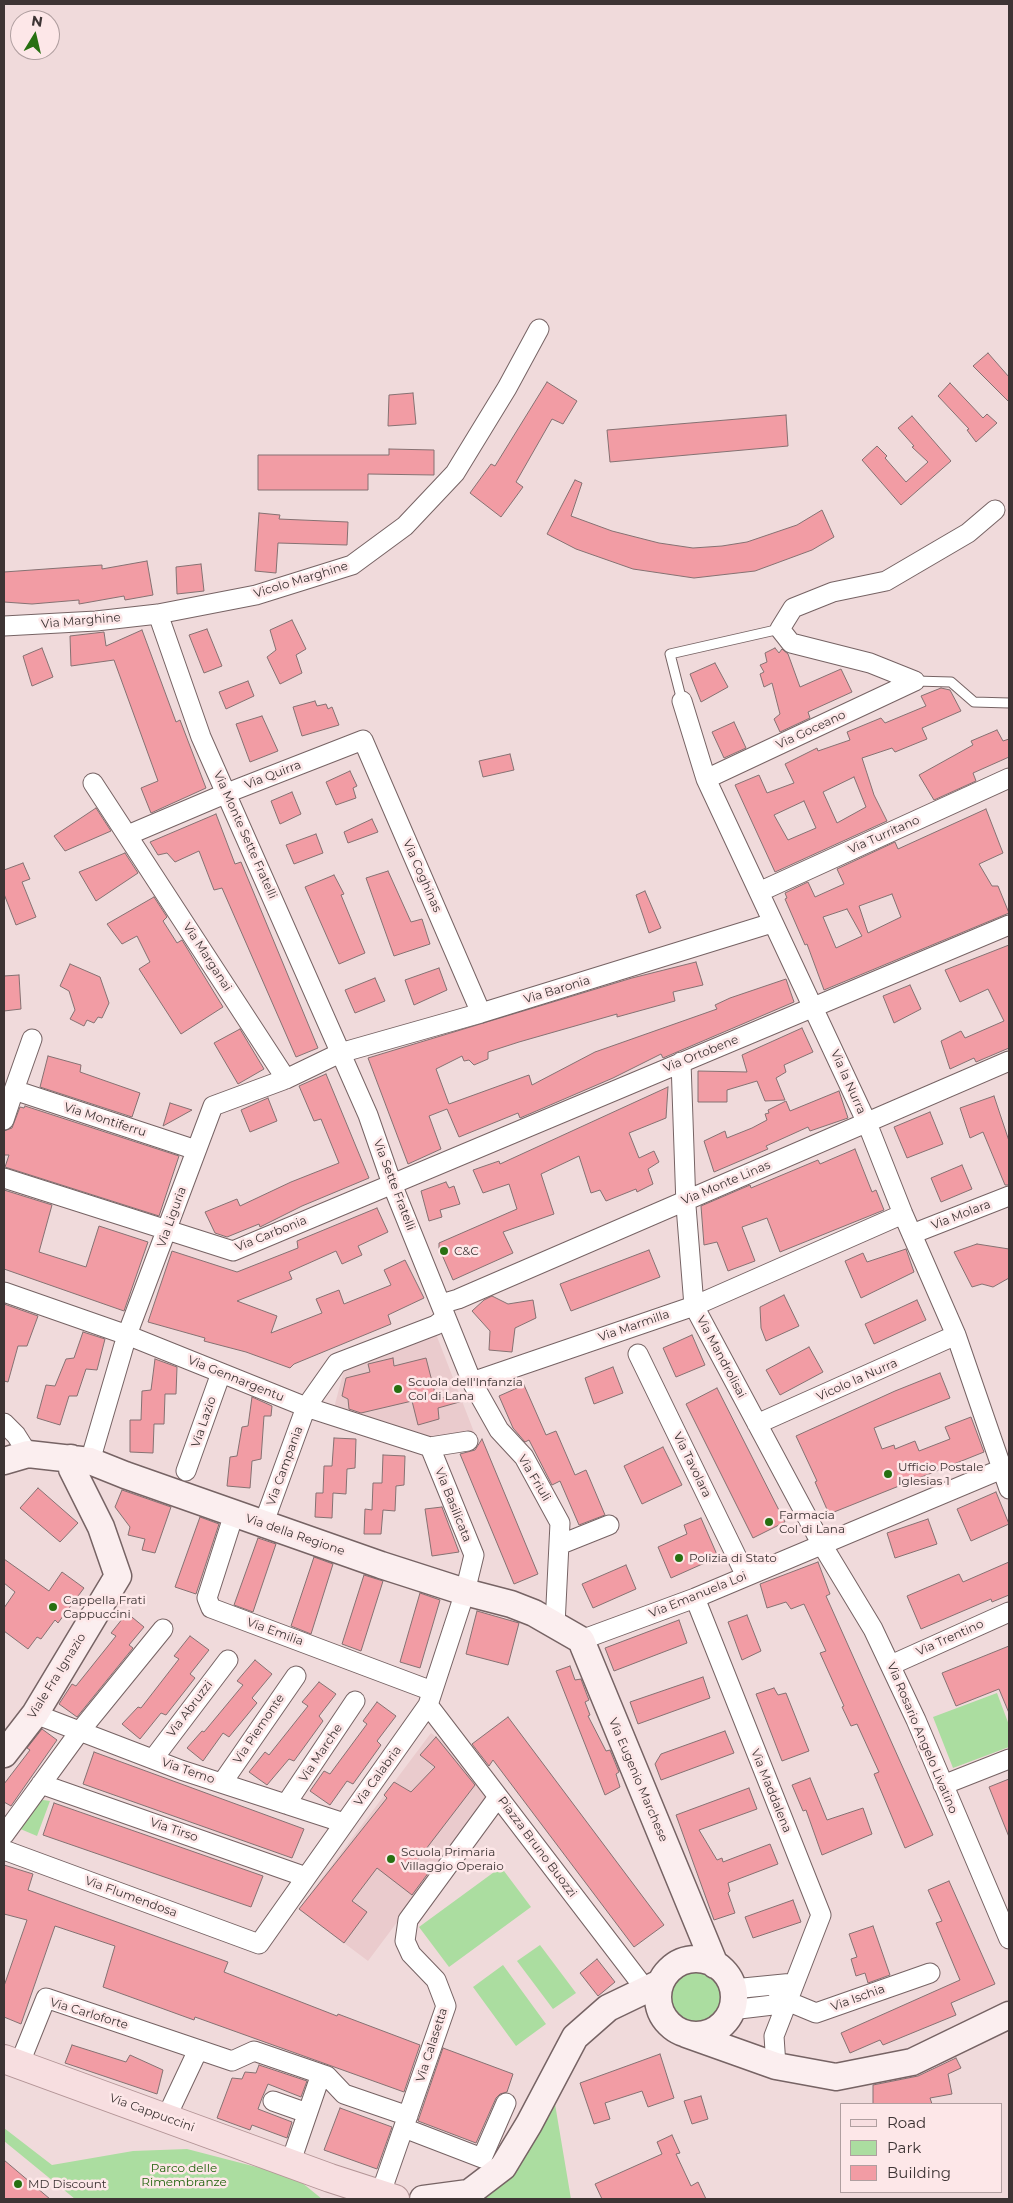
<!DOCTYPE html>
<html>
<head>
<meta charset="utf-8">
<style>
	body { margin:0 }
	#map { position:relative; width:1013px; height:2203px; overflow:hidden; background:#f0dadb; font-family:Montserrat,sans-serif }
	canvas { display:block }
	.frame { position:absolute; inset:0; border:5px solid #3d3434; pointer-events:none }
	.legend { position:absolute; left:840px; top:2103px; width:162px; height:90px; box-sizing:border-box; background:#fde7e8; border:1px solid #b09fa0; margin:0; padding:6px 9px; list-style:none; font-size:15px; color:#3d3434 }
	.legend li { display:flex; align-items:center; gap:10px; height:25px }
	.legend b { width:25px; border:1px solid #b09fa0 }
	.north { position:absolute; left:10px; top:10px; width:50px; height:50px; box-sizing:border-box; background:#fde7e8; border:1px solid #b09fa0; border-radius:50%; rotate:9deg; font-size:14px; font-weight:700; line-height:20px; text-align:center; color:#3d3434 }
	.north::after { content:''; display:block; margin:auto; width:18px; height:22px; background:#277011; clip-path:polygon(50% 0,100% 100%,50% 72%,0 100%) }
</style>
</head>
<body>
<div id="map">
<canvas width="1013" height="2203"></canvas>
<div class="frame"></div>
<ul class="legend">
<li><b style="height:6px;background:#f7dee0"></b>Road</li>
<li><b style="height:14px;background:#abdda0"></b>Park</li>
<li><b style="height:14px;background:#f29ca4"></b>Building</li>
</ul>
<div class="north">N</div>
</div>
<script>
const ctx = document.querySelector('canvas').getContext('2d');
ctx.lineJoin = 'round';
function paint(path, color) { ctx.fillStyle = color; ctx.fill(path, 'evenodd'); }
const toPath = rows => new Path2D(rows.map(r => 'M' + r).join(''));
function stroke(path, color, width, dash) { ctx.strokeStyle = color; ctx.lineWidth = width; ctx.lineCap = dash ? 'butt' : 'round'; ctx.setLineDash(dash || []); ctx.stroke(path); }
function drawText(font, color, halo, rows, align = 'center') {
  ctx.font = font + ' Montserrat,sans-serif'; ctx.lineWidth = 5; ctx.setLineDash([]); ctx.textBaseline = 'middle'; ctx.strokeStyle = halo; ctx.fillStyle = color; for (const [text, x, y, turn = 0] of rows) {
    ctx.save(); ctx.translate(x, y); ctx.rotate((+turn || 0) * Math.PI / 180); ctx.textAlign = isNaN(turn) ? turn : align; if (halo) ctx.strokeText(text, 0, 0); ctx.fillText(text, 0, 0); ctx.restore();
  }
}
paint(toPath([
	[436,1334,474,1432,424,1439,334,1408,344,1370],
	[431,1733,462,1756,490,1798,368,1961,299,1909]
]), '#eacbcd');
paint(toPath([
	[997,1693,1009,1725,1009,1747,953,1768,933,1717],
	[37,1799,50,1801,37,1836,18,1828],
	[501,1867,531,1907,449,1967,419,1927],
	[540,1945,576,1993,553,2009,517,1961],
	[503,1965,546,2024,516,2046,473,1987],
	'669 1997a27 27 0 1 1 54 0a27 27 0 1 1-54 0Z',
	[555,2104,571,2199,471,2199,504,2181],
	[4,2128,52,2165,133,2151,187,2149,295,2177,322,2199,75,2199,4,2141]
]), '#abdda0');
const building = toPath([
	[988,353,1009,377,1009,402,973,366,988,353],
	[547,382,577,401,563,424,552,419,516,482,523,487,501,517,470,493,491,464,495,466,547,382],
	[950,383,983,418,987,414,997,423,976,442,967,430,969,429,938,396,950,383],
	[413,393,416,424,388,426,389,395,413,393],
	[786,415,788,446,610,462,607,430,786,415],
	[912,416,951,461,901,505,862,460,877,446,887,456,885,458,906,482,928,462,912,447,914,446,898,428,912,416],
	[389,449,434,450,434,475,368,474,368,490,258,490,258,455,389,455,389,449],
	[575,480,582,483,571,516,612,531,659,543,693,548,722,546,747,542,797,525,822,510,834,537,812,550,755,571,694,578,633,569,576,549,547,534,575,480],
	[259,513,280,515,279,519,348,522,347,545,278,543,276,573,255,571,259,513],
	[147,561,153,595,125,600,124,596,79,604,79,600,32,604,4,602,4,572,102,565,102,569,147,561],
	[201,564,204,591,177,594,176,567,201,564],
	[292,620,306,649,296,655,302,673,280,684,267,657,276,650,270,630,292,620],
	[207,629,222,666,204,673,189,635,207,629],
	[142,630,176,722,180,720,206,788,151,813,141,788,158,781,114,660,71,666,70,636,104,632,106,646,142,630],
	[42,648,53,677,32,686,23,656,42,648],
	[775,648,779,653,782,649,788,654,800,687,841,669,852,692,808,712,810,718,780,732,774,719,780,714,772,683,764,687,760,674,764,672,760,665,767,662,765,653,775,648],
	[715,663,728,687,701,702,690,674,715,663],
	[248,681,254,696,226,709,219,692,248,681],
	[941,688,950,690,961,711,922,728,927,739,895,752,892,748,862,758,874,795,887,821,775,872,735,785,759,775,767,793,794,783,785,764,817,748,818,751,850,740,847,732,881,718,885,723,926,706,921,696,941,688],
	[854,777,866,807,837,823,823,792,854,777],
	[804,801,816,828,788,840,774,815,804,801],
	[315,701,317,706,326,704,328,709,332,707,339,725,302,736,293,707,315,701],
	[262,716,278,751,250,762,236,724,262,716],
	[734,722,746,748,724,758,712,732,734,722],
	[997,730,1003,741,1009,739,1009,757,973,773,976,781,934,800,919,775,973,745,971,741,997,730],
	[510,754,514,770,483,777,479,761,510,754],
	[350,771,357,786,353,788,356,798,336,805,326,782,350,771],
	[292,792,301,814,280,824,271,801,292,792],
	[96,808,111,831,65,851,54,836,96,808],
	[986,809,1003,853,979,864,992,886,998,886,1009,913,824,990,807,944,805,945,785,899,787,898,785,893,808,882,815,897,844,884,837,869,895,842,898,849,986,809],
	[892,894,901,917,868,933,859,906,892,894],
	[847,909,862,936,836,948,823,917,847,909],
	[216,814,235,864,241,862,318,1048,296,1057,222,888,214,890,199,851,175,862,167,853,158,855,150,842,216,814],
	[372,819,378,832,348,843,344,832,372,819],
	[316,834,323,853,294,864,286,845,316,834],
	[125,853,138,873,96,901,79,872,125,853],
	[23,863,30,879,22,882,36,917,16,925,4,894,4,870,23,863],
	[388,871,411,922,422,919,430,944,394,956,366,878,388,871],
	[334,875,344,894,341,895,365,953,339,964,305,887,334,875],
	[645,891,661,928,649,933,636,895,645,891],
	[154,897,167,917,163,921,177,943,182,940,223,1007,181,1034,139,969,150,962,137,936,122,944,107,924,154,897],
	[1009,945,1009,1048,976,1062,974,1058,950,1069,941,1041,961,1031,965,1038,1004,1021,988,989,960,1002,945,970,1009,945],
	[696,962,703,985,673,992,675,1001,617,1017,617,1014,519,1042,488,1052,488,1059,474,1065,469,1060,464,1061,462,1056,436,1069,449,1104,529,1075,532,1085,595,1052,717,1009,715,1005,730,998,786,979,794,1002,663,1058,661,1054,613,1078,520,1118,518,1113,459,1137,447,1109,429,1116,441,1149,408,1164,368,1058,632,978,696,962],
	[70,964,100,977,109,1003,102,1018,98,1017,94,1023,87,1020,84,1026,70,1019,75,1010,69,991,60,986,70,964],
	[439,968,447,990,414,1005,405,980,439,968],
	[19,975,21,1009,4,1011,4,976,19,975],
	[375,978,385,1001,355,1013,345,990,375,978],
	[910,985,921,1009,894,1023,883,996,910,985],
	[802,1028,813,1052,784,1065,786,1072,776,1078,785,1100,765,1101,757,1081,727,1090,727,1102,698,1102,698,1071,747,1072,742,1055,802,1028],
	[240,1029,264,1069,238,1084,214,1043,240,1029],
	[48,1056,81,1065,80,1072,140,1093,132,1117,40,1087,48,1056],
	[326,1074,369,1178,302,1206,260,1227,259,1224,227,1237,215,1233,205,1212,237,1199,240,1206,291,1182,339,1163,321,1119,314,1121,299,1086,326,1074],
	[668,1087,666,1118,629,1133,639,1158,654,1151,659,1162,648,1169,653,1184,637,1192,636,1189,606,1201,600,1190,591,1193,579,1156,541,1174,554,1214,503,1232,513,1253,453,1280,439,1248,439,1243,517,1209,509,1184,483,1193,473,1170,499,1161,500,1164,668,1087],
	[839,1091,848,1118,810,1131,808,1127,766,1146,768,1149,714,1172,704,1141,725,1131,727,1138,752,1128,767,1120,765,1114,769,1113,768,1110,786,1101,790,1111,839,1091],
	[994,1096,1009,1141,1009,1185,1005,1185,983,1132,970,1138,960,1108,994,1096],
	[268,1098,277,1121,250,1132,241,1110,268,1098],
	[170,1103,192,1110,163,1126,170,1103],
	[25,1106,179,1156,159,1216,5,1167,9,1155,4,1155,4,1131,12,1128,20,1107,24,1108,25,1106],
	[930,1112,943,1144,907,1158,894,1127,930,1112],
	[855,1149,872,1192,876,1190,884,1210,780,1252,767,1218,742,1227,755,1261,728,1271,717,1242,704,1245,701,1206,750,1185,751,1188,818,1160,820,1164,855,1149],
	[962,1165,972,1189,941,1202,931,1178,962,1165],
	[446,1182,449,1188,454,1186,460,1204,440,1210,442,1217,429,1221,421,1191,446,1182],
	[4,1190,52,1205,39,1252,86,1267,99,1226,148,1242,124,1311,4,1269,4,1190],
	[377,1208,388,1232,358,1246,362,1255,342,1264,336,1251,289,1272,292,1279,237,1301,277,1316,271,1333,322,1313,316,1299,339,1290,344,1304,391,1285,384,1270,405,1260,424,1298,388,1315,391,1324,294,1364,290,1368,246,1352,204,1341,205,1338,148,1322,172,1251,237,1272,298,1248,297,1241,377,1208],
	[977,1244,1009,1249,1009,1278,993,1287,982,1284,972,1287,954,1252,977,1244],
	[906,1249,914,1272,861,1298,845,1261,863,1253,867,1262,906,1249],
	[649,1250,660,1277,571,1311,560,1284,649,1250],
	[784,1295,799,1326,766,1341,761,1328,760,1307,784,1295],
	[492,1296,508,1304,533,1300,536,1318,515,1328,512,1352,489,1350,490,1331,472,1311,484,1300,492,1296],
	[917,1300,926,1320,874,1344,865,1324,917,1300],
	[4,1304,38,1316,27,1346,18,1346,8,1382,4,1381,4,1304],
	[83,1332,105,1339,97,1370,86,1369,77,1396,69,1396,60,1425,37,1418,46,1385,55,1386,66,1359,74,1358,83,1332],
	[692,1335,705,1365,676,1377,663,1348,692,1335],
	[809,1347,823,1372,780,1395,766,1370,809,1347],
	[393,1358,394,1366,426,1358,436,1397,463,1399,463,1401,438,1408,439,1419,418,1425,412,1401,361,1413,349,1409,348,1399,342,1396,346,1378,370,1372,368,1364,393,1358],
	[155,1359,177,1367,176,1394,165,1394,164,1424,154,1424,153,1453,130,1452,130,1420,141,1420,142,1391,151,1390,155,1359],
	[613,1367,623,1393,594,1404,585,1378,613,1367],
	[940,1373,950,1398,874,1428,882,1449,894,1445,895,1449,915,1441,919,1451,950,1439,945,1427,971,1417,984,1452,829,1514,815,1482,817,1481,796,1436,895,1391,940,1373],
	[524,1385,546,1435,556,1431,575,1475,586,1470,605,1515,579,1525,560,1481,552,1485,529,1440,525,1442,513,1428,499,1396,524,1385],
	[717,1388,785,1522,753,1538,686,1404,717,1388],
	[252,1397,272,1406,271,1416,264,1416,261,1459,252,1461,250,1488,227,1486,230,1457,237,1456,242,1427,248,1426,252,1397],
	[334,1438,356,1439,355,1468,347,1469,346,1494,333,1493,332,1518,315,1517,316,1493,323,1493,324,1466,332,1466,334,1438],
	[482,1439,538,1574,514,1584,460,1454,475,1450,482,1439],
	[663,1447,682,1485,642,1504,624,1466,663,1447],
	[383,1455,405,1456,404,1485,396,1486,395,1511,383,1510,381,1534,364,1534,365,1509,372,1510,373,1483,382,1483,383,1455],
	[38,1488,78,1523,60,1542,20,1508,38,1488],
	[122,1490,171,1507,155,1553,142,1550,145,1539,128,1535,130,1527,115,1507,122,1490],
	[996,1492,1009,1524,971,1541,957,1509,996,1492],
	[442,1507,459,1552,432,1556,425,1509,442,1507],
	[200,1517,219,1524,196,1594,175,1587,200,1517],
	[701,1518,718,1557,671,1578,658,1547,687,1534,684,1525,701,1518],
	[928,1519,937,1544,895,1558,887,1533,928,1519],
	[258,1538,276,1544,253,1612,234,1605,258,1538],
	[314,1557,333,1564,311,1634,291,1626,314,1557],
	[4,1559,49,1591,62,1572,84,1588,58,1623,55,1620,41,1639,37,1637,28,1649,4,1631,4,1608,15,1592,4,1583,4,1559],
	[818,1562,830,1594,826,1596,933,1835,905,1848,874,1774,879,1772,857,1724,851,1726,842,1707,844,1706,820,1653,826,1651,804,1604,791,1609,786,1602,767,1608,760,1584,818,1562],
	[1009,1562,1009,1595,992,1602,991,1599,921,1629,907,1596,959,1574,963,1582,1009,1562],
	[626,1565,636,1589,593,1608,582,1584,626,1565],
	[364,1575,383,1581,361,1651,342,1644,364,1575],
	[420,1593,440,1600,420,1668,400,1662,420,1593],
	[477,1611,519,1623,508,1665,466,1654,477,1611],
	[127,1613,144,1627,129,1645,133,1648,77,1717,59,1704,72,1684,76,1686,116,1636,111,1633,127,1613],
	[747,1615,761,1651,742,1660,728,1622,747,1615],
	[679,1620,687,1643,614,1671,605,1648,679,1620],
	[190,1636,209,1650,190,1674,195,1678,166,1715,161,1713,140,1739,122,1724,138,1707,141,1708,179,1659,174,1656,190,1636],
	[1009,1646,1009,1713,999,1689,956,1706,942,1673,1009,1646],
	[255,1660,272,1674,252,1698,257,1703,229,1737,223,1733,203,1761,187,1748,202,1731,204,1732,243,1685,237,1681,255,1660],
	[570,1666,575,1680,581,1679,587,1695,589,1700,585,1702,590,1715,588,1716,606,1751,610,1750,619,1772,616,1774,620,1787,605,1795,556,1671,570,1666],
	[703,1677,710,1698,638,1724,630,1702,703,1677],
	[319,1682,336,1694,319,1716,323,1721,294,1761,289,1759,267,1785,249,1772,265,1752,269,1755,308,1706,302,1702,319,1682],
	[774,1688,778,1695,786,1693,809,1751,782,1761,756,1694,774,1688],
	[377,1702,396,1716,377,1741,381,1745,353,1784,347,1781,330,1805,310,1791,324,1771,330,1774,367,1724,363,1721,377,1702],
	[508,1717,664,1925,634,1947,493,1760,489,1766,472,1744,508,1717],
	[42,1729,57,1740,11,1806,4,1802,4,1784,30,1750,27,1748,42,1729],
	[725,1731,734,1753,661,1780,655,1764,661,1754,725,1731],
	[436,1737,475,1785,416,1862,429,1872,412,1895,377,1868,352,1901,367,1912,344,1943,299,1909,387,1798,384,1795,394,1782,411,1792,435,1767,420,1755,436,1737],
	[94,1752,304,1829,292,1858,83,1784,94,1752],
	[810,1778,827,1820,863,1808,872,1834,822,1855,806,1810,803,1811,792,1785,810,1778],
	[1009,1779,1009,1837,989,1787,1009,1779],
	[749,1788,757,1809,699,1830,717,1860,722,1858,723,1862,770,1844,778,1864,728,1883,730,1891,728,1893,735,1913,714,1920,676,1815,749,1788],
	[54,1803,263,1876,251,1907,43,1835,54,1803],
	[4,1865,33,1874,28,1890,228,1962,224,1972,337,2016,338,2014,420,2045,404,2092,195,2017,194,2020,103,1987,115,1946,55,1926,21,2024,4,2017,4,1986,27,1920,4,1914,4,1865],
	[949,1881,995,1984,951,2003,956,2015,883,2045,880,2040,850,2053,841,2033,960,1980,936,1923,942,1921,928,1890,949,1881],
	[793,1900,801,1922,753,1938,745,1917,793,1900],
	[873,1926,890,1975,868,1983,865,1973,856,1976,851,1959,857,1957,849,1934,873,1926],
	[597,1959,615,1982,598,1996,580,1973,597,1959],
	[72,2045,126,2062,130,2055,163,2070,157,2094,65,2063,72,2045],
	[443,2048,513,2074,507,2092,500,2094,496,2098,476,2143,418,2121,443,2048],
	[660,2054,674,2098,648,2107,642,2091,605,2103,610,2119,594,2124,580,2083,660,2054],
	[956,2058,961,2068,948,2074,952,2094,930,2098,932,2104,873,2104,873,2085,918,2076,956,2058],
	[259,2065,307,2081,301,2097,268,2084,262,2098,258,2109,292,2122,287,2138,252,2125,250,2130,217,2118,232,2078,242,2079,245,2072,256,2073,259,2065],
	[701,2096,708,2119,692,2124,684,2101,701,2096],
	[340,2108,392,2127,377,2169,324,2150,340,2108],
	[672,2135,680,2153,676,2154,691,2186,698,2182,706,2199,602,2199,595,2184,662,2154,657,2142,672,2135],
	[4,2160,50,2199,4,2199,4,2160]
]);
paint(building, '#f29ca4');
stroke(building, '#857172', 1);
const lane = toPath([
	[915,681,951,682,974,702,1009,703],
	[682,701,670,654,780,629]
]);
const street = toPath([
	[158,614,201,737,368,1115,392,1184,472,1382,499,1430,524,1457,560,1523,555,1625],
	[4,626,96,621,158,614,256,595,352,565,405,526,455,473,507,388,539,329],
	[915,681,870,663,791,643,780,629,793,608,833,592,886,581,968,533,995,510],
	[682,701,706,779,867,1123,903,1214,956,1335,1009,1489],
	[706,779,915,681],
	[93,783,286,1079],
	[128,835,227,793,363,740,481,1013],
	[759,892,1009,778],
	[681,1062,686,1206,694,1306,821,1543,873,1629,916,1720,1009,1939],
	[14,1090,32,1039],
	[4,1120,14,1090,196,1150],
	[4,1178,233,1251,1009,925],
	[912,1234,1009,1196],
	[4,1292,127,1335,306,1407,430,1447,468,1441],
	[441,1304,458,1299,1009,1061],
	[638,1354,746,1576],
	[472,1382,694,1306,903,1214],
	[4,1423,16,1435,28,1454],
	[757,1424,956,1335],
	[90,1461,127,1335,213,1106,286,1079,340,1053,481,1013,772,923],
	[186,1471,221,1373],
	[234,1514,207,1598,211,1608,432,1691],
	[263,1525,306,1407,337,1363,436,1325,445,1318],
	[559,1545,609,1525],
	[695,1598,821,1915,774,2036,776,2066],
	[581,1640,695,1598,1009,1466],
	[891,1665,1009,1612],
	[428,1705,646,1990],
	[35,1714,181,1770,344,1823],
	[153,1759,228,1660],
	[222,1783,296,1676],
	[41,1784,306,1877],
	[943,1785,1009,1759],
	[286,1804,355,1701],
	[4,1835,80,1731,163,1629],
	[4,1850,259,1944,428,1705,465,1592,474,1555,430,1447],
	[733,1989,794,1983],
	[787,2001,816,2013,930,1973],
	[731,2010,773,2005,790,1988],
	[19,2065,46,1998,232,2061,254,2051,327,2076,344,2094,408,2116],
	[273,2101,307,2113],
	[166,2118,198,2050],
	[404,2128,482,2158,506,2103],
	[290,2164,321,2074],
	[385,2181,446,2006,436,1980,411,1954,405,1941,408,1920,498,1797]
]);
const secondary = toPath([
	[4,1461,28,1454,90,1461,125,1475,381,1565,465,1592,511,1604,534,1613,581,1640,715,1965],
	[4,1754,35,1714,118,1576,101,1527,72,1469,71,1458],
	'658 1997a38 38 0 1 1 76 0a38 38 0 1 1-76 0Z',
	[686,2034,776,2066,836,2077,912,2062,1009,2015],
	[423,2199,468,2193],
	[461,2199,503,2167,529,2124,575,2037,608,2008,660,1983]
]);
const primary = toPath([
	[4,2059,330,2178,395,2199]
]);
stroke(lane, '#766364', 11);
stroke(street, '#766364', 21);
stroke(secondary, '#766364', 29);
stroke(primary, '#b39496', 30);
stroke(lane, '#fff', 9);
stroke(street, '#fff', 19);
stroke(secondary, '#fbeeef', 26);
stroke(primary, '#f7dee0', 28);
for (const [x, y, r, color] of [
	[444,1251,5,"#277011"],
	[398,1389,5,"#277011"],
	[888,1474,5,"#277011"],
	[769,1522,5,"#277011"],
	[679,1558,5,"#277011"],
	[53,1607,5,"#277011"],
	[391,1859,5,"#277011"],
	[18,2184,5,"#277011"]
]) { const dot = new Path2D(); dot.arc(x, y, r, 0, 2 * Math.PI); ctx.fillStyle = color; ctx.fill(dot); stroke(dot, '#fde7e8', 2); }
drawText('12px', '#3d3434', '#fde7e8', [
	["Vicolo Marghine",301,580,-17],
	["Via Marghine",81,621,-5],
	["Via Goceano",811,730,-25],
	["Via Quirra",273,775,-21],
	["Via Monte Sette Fratelli",245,835,66],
	["Via Turritano",884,835,-24],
	["Via Coghinas",422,876,66],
	["Via Marganai",207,957,57],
	["Via Baronia",557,990,-17],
	["Via Ortobene",701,1054,-22],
	["Via la Nurra",848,1082,66],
	["Via Montiferru",105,1120,18],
	["Via Monte Linas",726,1183,-23],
	["Via Sette Fratelli",394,1185,69],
	["Via Molara",961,1215,-21],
	["Via Liguria",172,1217,-70],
	["Via Carbonia",271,1234,-22],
	["Via Marmilla",634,1326,-19],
	["Via Mandrolisai",721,1357,62],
	["Via Gennargentu",236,1379,22],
	["Vicolo la Nurra",857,1380,-24],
	["Via Lazio",204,1422,-71],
	["Via Tavolara",692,1465,64],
	["Via Campania",285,1466,-70],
	["Via Friuli",534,1478,59],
	["Via Basilicata",453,1505,68],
	["Via della Regione",295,1535,19],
	["Via Emanuela Loi",698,1595,-22],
	["Via Emilia",275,1632,20],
	["Via Trentino",950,1638,-24],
	["Viale Fra Ignazio",57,1676,-58],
	["Via Abruzzi",190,1709,-53],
	["Via Piemonte",259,1729,-56],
	["Via Rosario Angelo Livatino",922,1738,67],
	["Via Marche",321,1753,-56],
	["Via Temo",188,1771,19],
	["Via Calabria",378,1776,-54],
	["Via Eugenio Marchese",638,1780,67],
	["Via Maddalena",771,1791,68],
	["Via Tirso",174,1830,19],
	["Piazza Bruno Buozzi",537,1847,53],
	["Via Flumendosa",131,1897,20],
	["Via Ischia",858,1998,-20],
	["Via Carloforte",89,2014,17],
	["Via Calasetta",432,2045,-72],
	["Via Cappuccini",152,2113,20]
]);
drawText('12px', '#3d3434', '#fde7e8', [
	["C&C",454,1251],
	["Scuola dell'Infanzia",408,1382],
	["Col di Lana",408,1396],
	["Ufficio Postale",898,1467],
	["Iglesias 1",898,1481],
	["Farmacia",779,1515],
	["Col di Lana",779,1529],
	["Polizia di Stato",689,1558],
	["Cappella Frati",63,1600],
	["Cappuccini",63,1614],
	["Scuola Primaria",401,1852],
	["Villaggio Operaio",401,1866],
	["MD Discount",28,2184]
], 'left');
drawText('12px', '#21630c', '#fde7e8', [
	["Parco delle",184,2168],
	["Rimembranze",184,2182]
]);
</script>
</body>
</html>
